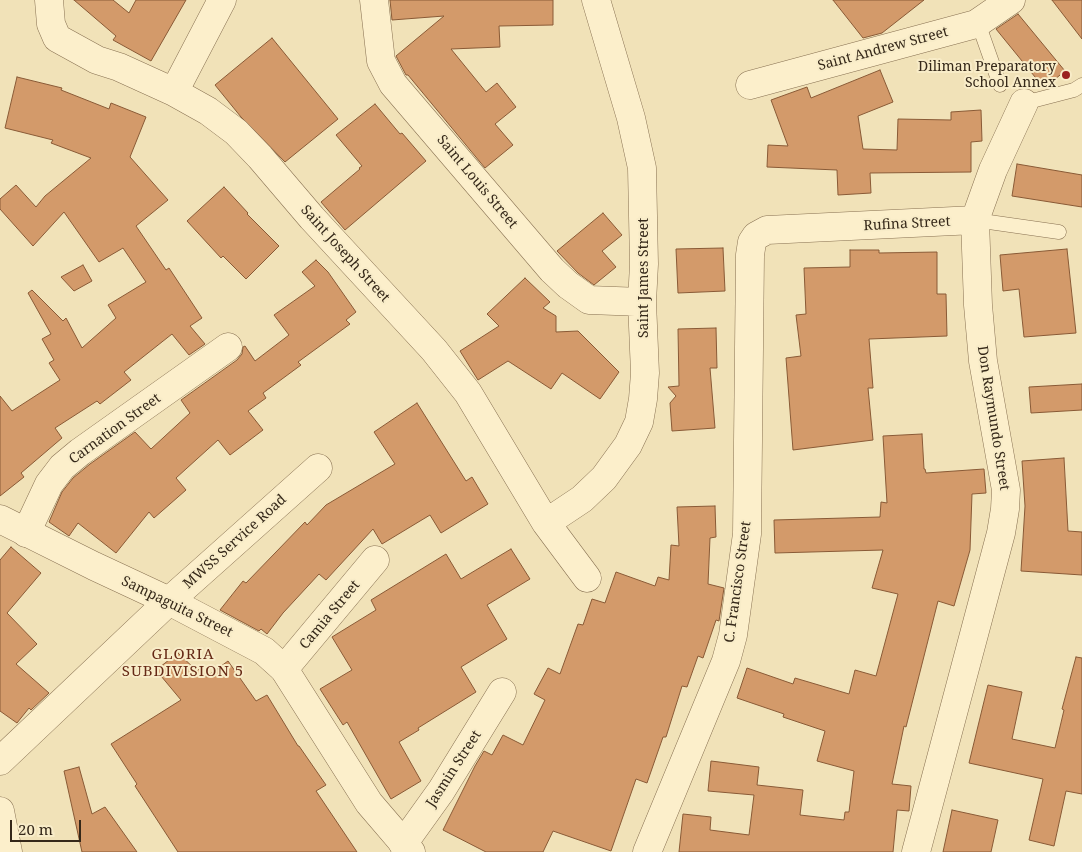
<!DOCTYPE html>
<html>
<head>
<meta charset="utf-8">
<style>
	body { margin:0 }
	#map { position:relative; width:1082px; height:852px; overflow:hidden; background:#f1e2b8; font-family:"Noto Serif",serif }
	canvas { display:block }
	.scale { position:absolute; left:10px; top:820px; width:71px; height:22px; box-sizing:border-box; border:2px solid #352819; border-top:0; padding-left:6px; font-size:15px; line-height:18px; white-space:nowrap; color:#352819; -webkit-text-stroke:4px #f8ecc8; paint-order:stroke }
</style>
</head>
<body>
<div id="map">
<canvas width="1082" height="852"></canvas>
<div class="scale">20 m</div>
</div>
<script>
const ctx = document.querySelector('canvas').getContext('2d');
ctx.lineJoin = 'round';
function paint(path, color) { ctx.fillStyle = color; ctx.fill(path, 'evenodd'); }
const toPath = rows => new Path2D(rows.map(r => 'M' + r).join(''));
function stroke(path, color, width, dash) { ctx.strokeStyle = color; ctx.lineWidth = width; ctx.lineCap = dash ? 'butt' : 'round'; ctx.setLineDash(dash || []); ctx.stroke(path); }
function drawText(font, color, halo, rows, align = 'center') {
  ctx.font = font + ' "Noto Serif",serif'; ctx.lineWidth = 4; ctx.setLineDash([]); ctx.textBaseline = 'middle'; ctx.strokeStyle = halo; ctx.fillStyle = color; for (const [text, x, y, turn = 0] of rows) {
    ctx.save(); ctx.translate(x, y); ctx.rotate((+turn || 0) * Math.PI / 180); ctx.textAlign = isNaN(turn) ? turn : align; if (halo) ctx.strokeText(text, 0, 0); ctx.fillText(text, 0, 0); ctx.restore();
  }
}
const building = toPath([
	[74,0,113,0,129,13,136,0,186,0,151,61,113,40,116,36,74,0],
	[390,0,553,0,553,25,499,26,500,47,451,49,486,92,497,83,516,107,495,124,513,145,485,168,408,75,406,75,396,56,444,16,392,20,390,0],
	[833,0,924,0,882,33,863,38,833,0],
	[1052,0,1082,0,1082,39,1052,0],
	[1018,14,1065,71,1044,88,996,29,1018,14],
	[272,38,338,119,285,162,241,117,215,85,272,38],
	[880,70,893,102,858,116,863,149,897,150,898,119,951,120,951,112,981,110,982,141,971,142,971,172,870,173,871,193,838,195,837,170,767,167,768,145,788,146,771,100,807,87,811,98,880,70],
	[17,77,62,88,61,90,109,109,111,103,146,117,130,157,168,200,136,226,166,270,169,268,202,318,190,326,205,344,189,355,172,334,124,372,131,380,100,404,97,401,55,428,62,438,21,473,24,477,0,496,0,396,12,411,60,380,49,363,54,360,42,339,51,334,28,293,32,290,63,321,66,318,82,348,116,318,108,305,146,282,123,248,99,262,64,212,33,246,0,209,0,199,16,185,36,207,45,196,91,158,51,143,53,140,5,128,17,77],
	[375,104,400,134,402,133,426,161,345,230,321,202,360,169,359,168,362,166,336,135,375,104],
	[1017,164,1082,175,1082,207,1012,196,1017,164],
	[224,187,248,213,247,214,279,246,246,279,223,256,221,258,187,221,224,187],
	[603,213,622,235,602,251,616,267,594,285,578,273,557,251,603,213],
	[723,248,725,291,678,293,676,249,723,248],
	[1067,249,1076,333,1024,337,1019,289,1003,291,1000,255,1067,249],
	[850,250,879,250,879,253,937,252,937,294,946,294,947,336,869,339,873,388,868,388,873,440,793,450,786,358,801,356,796,315,806,314,804,268,850,267,850,250],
	[316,260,328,272,356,312,346,320,350,324,298,362,301,365,263,393,266,398,248,411,263,430,230,455,218,440,176,478,186,490,154,518,149,512,116,553,78,523,69,536,49,522,62,492,73,478,90,464,135,432,151,449,190,413,181,400,237,360,242,354,243,347,245,346,255,361,289,335,274,315,315,286,302,272,316,260],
	[83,265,92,281,74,291,61,277,83,265],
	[525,278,550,302,543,308,556,316,556,332,578,331,619,372,600,399,562,373,551,389,508,361,478,380,460,351,499,326,487,314,525,278],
	[716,328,717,368,710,368,715,428,672,431,670,403,676,396,668,387,679,386,678,329,716,328],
	[1082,384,1082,410,1031,413,1029,387,1082,384],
	[417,403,466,481,472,477,488,504,441,533,430,515,382,544,373,529,326,580,319,574,283,613,267,634,261,629,259,631,220,610,243,581,246,583,305,522,307,525,326,505,395,464,374,432,417,403],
	[922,434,924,469,925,469,926,473,984,469,986,493,972,494,970,550,954,606,938,601,906,727,904,726,892,784,911,786,909,811,897,810,893,852,679,852,683,814,711,817,710,830,749,835,754,795,708,791,711,761,759,767,757,785,803,790,800,815,844,820,845,812,849,812,854,771,817,761,825,731,783,717,784,714,737,698,747,668,793,684,795,678,849,694,855,670,876,676,898,594,872,588,883,550,775,553,774,520,880,517,881,502,887,503,883,436,922,434],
	[1064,458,1068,531,1082,532,1082,575,1021,571,1025,506,1022,461,1064,458],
	[715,506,716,537,710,538,708,584,724,588,719,621,716,620,703,658,698,656,687,687,682,686,666,737,663,737,647,783,636,779,611,851,553,831,543,852,486,852,443,830,475,766,484,751,492,755,503,735,523,745,545,700,534,694,548,668,560,674,578,624,583,625,592,599,605,603,616,572,655,586,658,577,669,580,671,545,679,546,677,507,715,506],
	[11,547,41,573,7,613,37,644,16,664,49,693,31,710,29,708,17,723,0,711,0,560,11,547],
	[511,549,530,579,487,605,507,639,461,667,476,692,418,728,419,730,399,742,421,781,391,799,347,722,343,725,320,689,352,670,332,637,376,610,371,600,446,554,461,579,511,549],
	[178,653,197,671,200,668,206,677,228,661,256,701,267,695,298,746,299,746,326,785,316,791,357,852,178,852,135,786,137,784,111,744,181,700,156,670,178,653],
	[1076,657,1082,658,1082,794,1066,791,1054,846,1029,840,1043,779,969,763,988,685,1022,692,1012,739,1055,748,1064,710,1062,709,1076,657],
	[79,767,92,814,105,807,137,852,82,852,64,771,79,767],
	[952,810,998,820,991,852,943,852,952,810]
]);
paint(building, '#d39a6a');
stroke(building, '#895a36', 1);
const service = toPath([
	[976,24,982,34,1000,85],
	[1024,103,1074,90,1082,85],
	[975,220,1059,232]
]);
const minor = toPath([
	[49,0,51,24,57,38,97,60,119,67,174,92,208,111,236,132,260,157,312,218,434,350,468,393,546,523,587,578],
	[374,0,381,61,393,84,552,270,568,285,589,300,642,302],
	[750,85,976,24,1011,0],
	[174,92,222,0],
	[546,523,582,499,604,478,628,445,639,422,643,399,645,373,642,302,644,264,642,168,631,118,596,0],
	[26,533,49,484,62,467,80,452,228,347],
	[284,669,375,560],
	[0,761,169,601,318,468],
	[0,811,8,852],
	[403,844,441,791,502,692],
	[647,852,726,661,733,635,747,534,750,255,752,242,756,236,767,230,975,220],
	[916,852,1001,533,1005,509,1006,490,983,361,978,305,975,220,993,170,1024,103]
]);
const tertiary = toPath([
	[0,519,94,566,169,601,264,651,284,669,369,803,411,852]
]);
stroke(service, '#887152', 15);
stroke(minor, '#887152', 29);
stroke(tertiary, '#887152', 29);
stroke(service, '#fcefcb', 14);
stroke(minor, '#fcefcb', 28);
stroke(tertiary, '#fcefcb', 28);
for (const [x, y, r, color] of [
	[1066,75,5,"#9b211e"]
]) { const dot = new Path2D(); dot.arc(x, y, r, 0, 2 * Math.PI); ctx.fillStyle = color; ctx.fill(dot); stroke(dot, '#f8ecc8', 2); }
drawText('14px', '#352819', '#f8ecc8', [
	["Saint Andrew Street",883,49,-15],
	["Saint Louis Street",477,182,50],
	["Rufina Street",907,224,-3],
	["Saint Joseph Street",345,254,48],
	["Saint James Street",644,278,-90],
	["Don Raymundo Street",993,418,81],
	["Carnation Street",115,429,-36],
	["MWSS Service Road",235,542,-42],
	["C. Francisco Street",738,582,-82],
	["Sampaguita Street",177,607,26],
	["Camia Street",330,615,-50],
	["Jasmin Street",454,769,-57]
]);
drawText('14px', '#352819', '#f8ecc8', [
	["Diliman Preparatory",1056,67],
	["School Annex",1056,83]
], 'right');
ctx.letterSpacing = '1px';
drawText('15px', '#652915', '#f8ecc8', [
	["GLORIA",183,655],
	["SUBDIVISION 5",183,672]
]);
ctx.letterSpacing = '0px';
</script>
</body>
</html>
